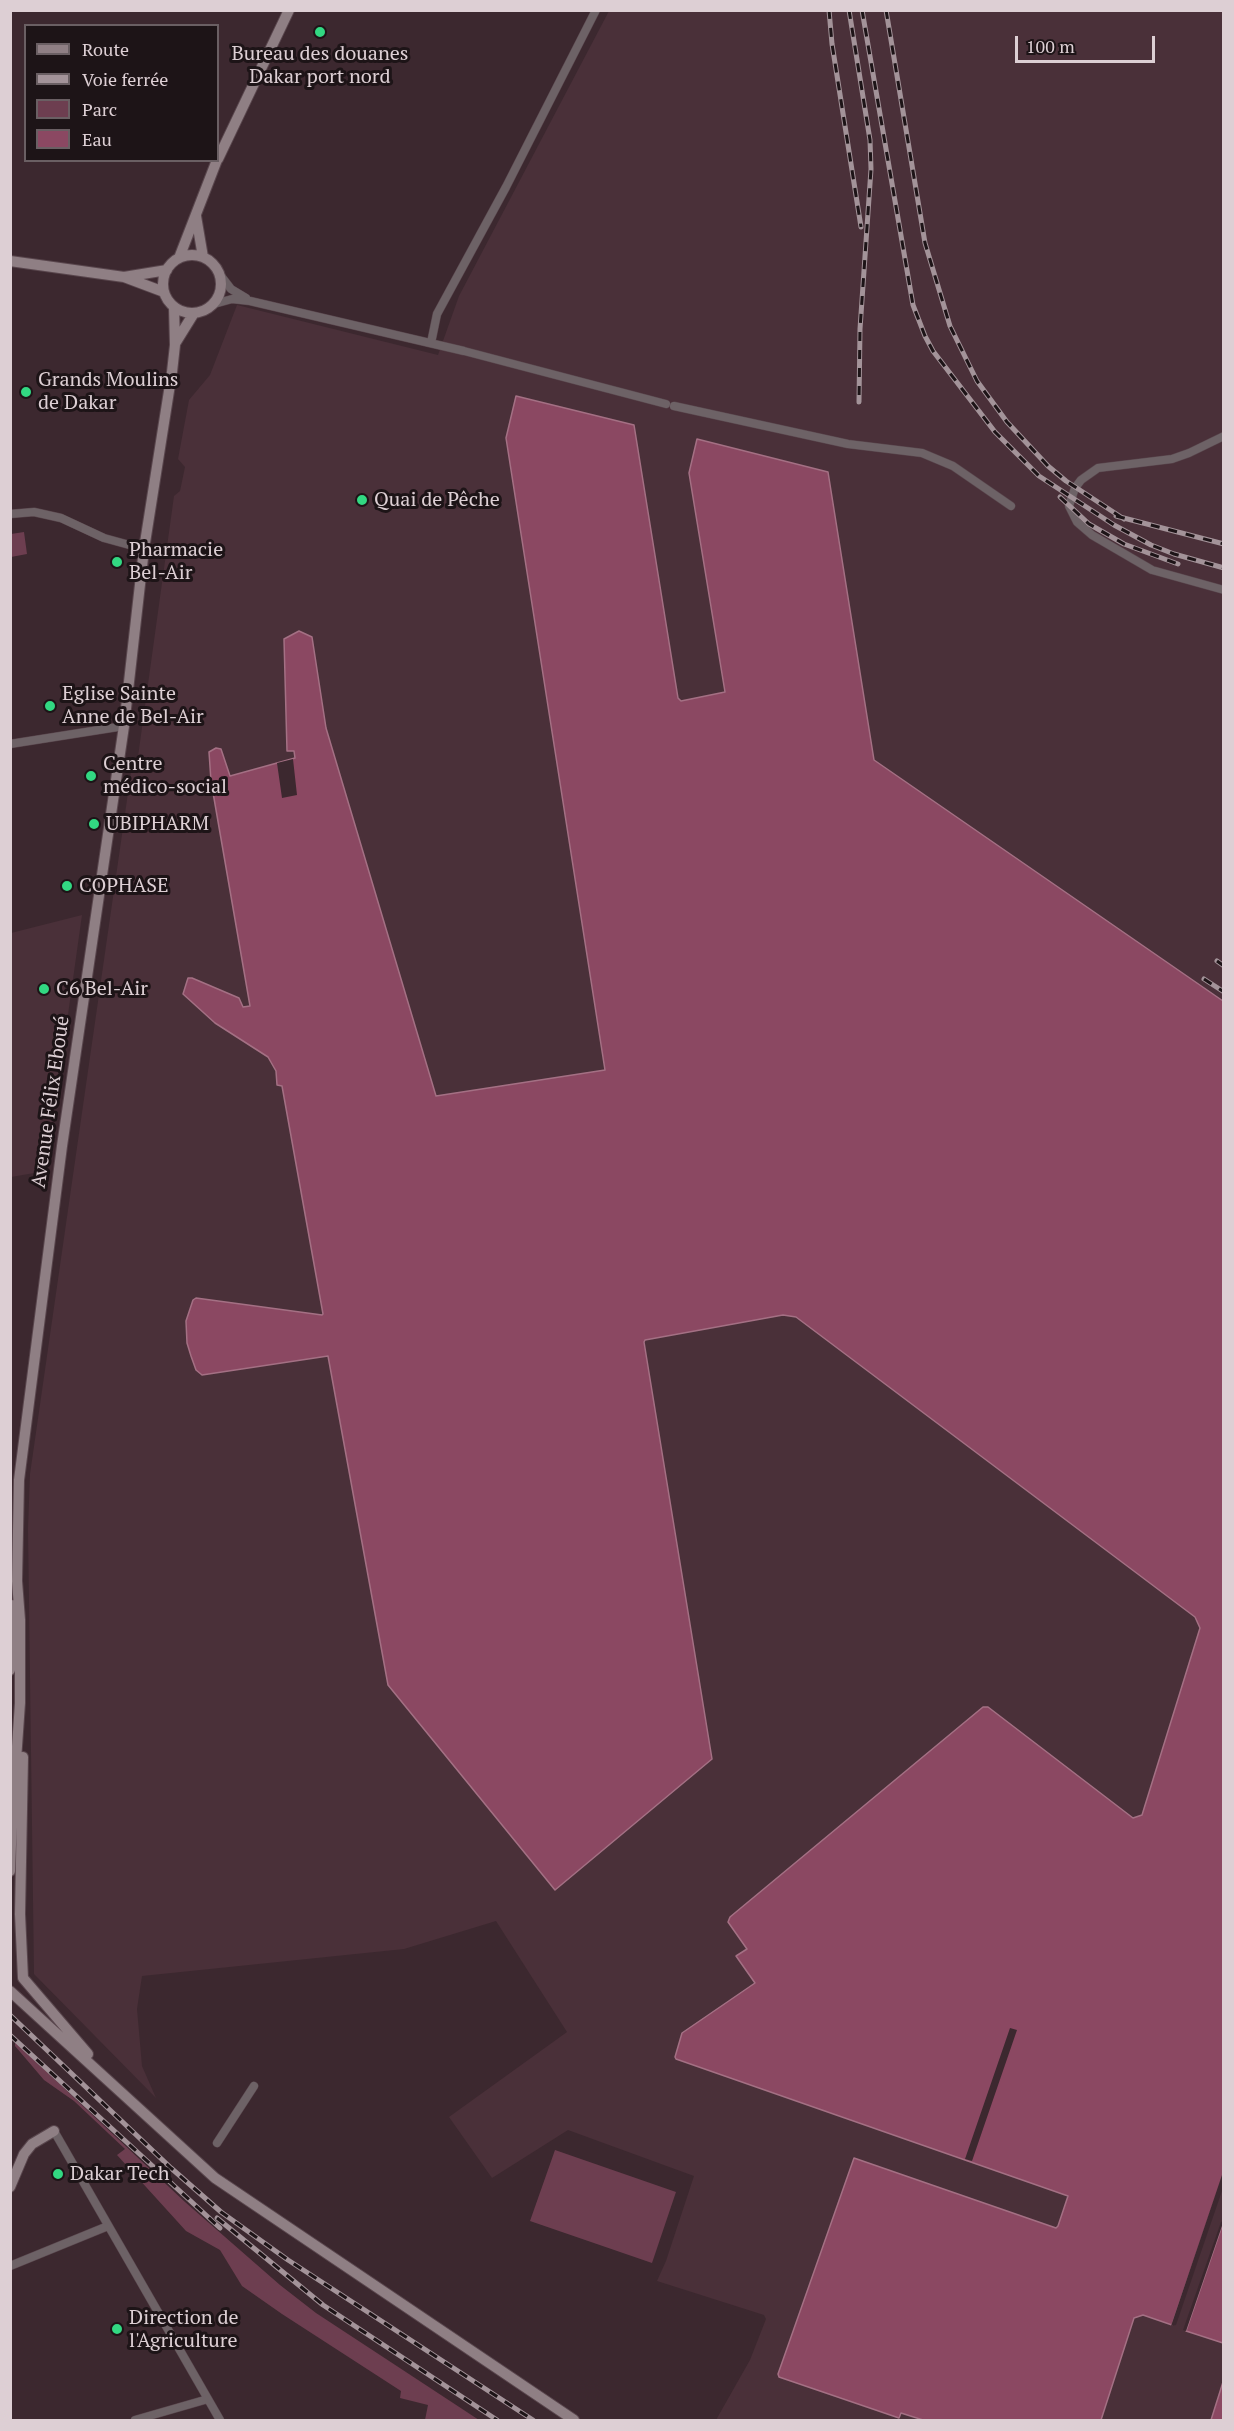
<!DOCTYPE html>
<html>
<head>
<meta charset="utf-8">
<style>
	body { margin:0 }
	#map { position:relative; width:1234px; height:2431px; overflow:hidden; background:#3c282f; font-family:"PT Serif",serif }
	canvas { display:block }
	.frame { position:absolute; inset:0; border:12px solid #ddcfd4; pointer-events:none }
	.legend { position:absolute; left:24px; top:24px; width:195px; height:138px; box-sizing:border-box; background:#1d1417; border:2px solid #6a5f63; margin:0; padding:8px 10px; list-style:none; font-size:18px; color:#ddcfd4 }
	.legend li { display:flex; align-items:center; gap:12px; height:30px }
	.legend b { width:30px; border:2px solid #6a5f63 }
	.scale { position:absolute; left:1015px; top:36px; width:140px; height:27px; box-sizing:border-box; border:3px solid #ddcfd4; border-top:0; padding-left:8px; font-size:18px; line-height:21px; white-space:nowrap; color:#ddcfd4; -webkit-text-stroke:4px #1d1417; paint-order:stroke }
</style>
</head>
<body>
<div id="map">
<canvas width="1234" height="2431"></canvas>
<div class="frame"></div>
<ul class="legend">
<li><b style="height:8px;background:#8f7f84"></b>Route</li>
<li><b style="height:8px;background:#a39399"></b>Voie ferrée</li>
<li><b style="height:16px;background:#6d3e50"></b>Parc</li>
<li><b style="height:16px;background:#8b4862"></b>Eau</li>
</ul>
<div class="scale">100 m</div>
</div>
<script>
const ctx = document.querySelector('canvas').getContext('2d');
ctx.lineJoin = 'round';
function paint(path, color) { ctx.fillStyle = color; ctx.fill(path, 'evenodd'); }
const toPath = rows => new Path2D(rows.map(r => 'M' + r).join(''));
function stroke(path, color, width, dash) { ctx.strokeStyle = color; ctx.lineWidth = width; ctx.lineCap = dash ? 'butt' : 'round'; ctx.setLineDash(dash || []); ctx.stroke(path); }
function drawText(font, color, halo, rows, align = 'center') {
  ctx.font = font + ' "PT Serif",serif'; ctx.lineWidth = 6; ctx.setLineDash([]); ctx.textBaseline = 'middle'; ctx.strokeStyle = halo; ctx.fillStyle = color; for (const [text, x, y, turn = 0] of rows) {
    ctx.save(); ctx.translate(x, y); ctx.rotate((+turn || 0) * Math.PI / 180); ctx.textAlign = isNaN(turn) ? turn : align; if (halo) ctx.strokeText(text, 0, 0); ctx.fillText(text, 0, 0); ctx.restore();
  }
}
paint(toPath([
	[609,11,1223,11,1223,2420,716,2420,750,2360,766,2319,764,2315,657,2281,666,2261,694,2176,568,2130,492,2178,449,2117,567,2032,496,1921,404,1949,142,1976,137,2009,142,2066,156,2098,34,1974,28,1529,30,1474,131,772,136,771,174,496,180,491,185,467,178,459,189,400,210,375,237,305,438,355,459,296],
	[82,915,46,1171,11,1177,11,933]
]), '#4a3039');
paint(toPath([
	[24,532,27,554,11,557,11,534],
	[15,2042,185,2202,280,2285,316,2313,479,2420,425,2420,428,2405,400,2398,401,2391,282,2314,242,2286,220,2250,186,2231,117,2155,125,2149,74,2101,44,2080,15,2046],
	[555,2150,676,2192,652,2263,530,2221]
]), '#6d3e50');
const water = toPath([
	[516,396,634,425,678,698,681,701,725,692,689,473,697,439,828,472,874,760,1223,1001,1223,2176,1172,2325,1143,2315,1134,2318,1101,2420,923,2420,901,2413,899,2418,779,2377,778,2374,854,2158,1056,2228,1058,2226,1068,2196,676,2059,675,2057,682,2033,755,1983,736,1956,747,1949,728,1922,730,1917,983,1707,988,1707,1133,1818,1142,1815,1200,1628,1195,1617,796,1317,783,1315,645,1340,644,1342,712,1759,555,1890,388,1685,328,1356,202,1375,196,1370,191,1356,187,1343,186,1321,193,1300,196,1298,322,1315,323,1314,282,1086,277,1085,276,1071,268,1057,215,1023,183,994,188,978,192,978,239,998,243,1007,250,1006,211,781,209,752,216,748,221,749,230,776,295,758,294,751,287,751,284,639,299,631,312,637,326,728,436,1096,605,1070,506,438,516,396],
	[1223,2223,1223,2343,1186,2331,1223,2223],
	[1223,2382,1223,2420,1211,2420,1223,2382]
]);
paint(water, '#8b4862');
stroke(water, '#a47084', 1.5);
paint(toPath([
	[293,759,297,795,282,798,277,763],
	[1010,2028,1017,2030,972,2161,965,2159],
	[1223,2172,1224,2185,1176,2325,1171,2326],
	[1224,2220,1186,2331,1183,2330,1221,2222]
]), '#3c282f');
const street = toPath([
	[221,276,231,289,246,298],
	[214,304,232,299,250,301,464,351,666,404],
	[431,343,437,314,506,187,596,10],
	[674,406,848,444,922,453,953,466,1011,506],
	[1224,436,1189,453,1172,459,1098,468,1081,480,1075,488,1069,506,1077,522,1092,535,1152,570,1224,590],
	[10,514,34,512,61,518,104,538,144,549],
	[10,744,124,726],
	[54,2131,220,2420],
	[217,2143,254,2086],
	[10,2266,108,2226],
	[135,2420,208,2399]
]);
const secondary = toPath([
	[218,159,289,10],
	[196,216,203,257],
	'163 284a29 29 0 1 1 58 0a29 29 0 1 1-58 0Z',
	[179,258,217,160],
	[10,261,124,277,164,292],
	[124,277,167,270],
	[176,342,194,313],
	[10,1670,14,1605],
	[23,1757,20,1914,23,1978,88,2054],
	[10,1871,12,1818,20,1703,20,1620,17,1581,19,1480,62,1146,124,726,144,549,172,372,175,345,174,307],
	[10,1991,215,2178,574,2420],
	[10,2187,24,2154,32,2144,54,2131]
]);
stroke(street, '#59464d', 9);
stroke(secondary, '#59464d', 12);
stroke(street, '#6d6266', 8);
stroke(secondary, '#8f7f84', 10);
const rail = toPath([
	[829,10,832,44,861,227],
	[849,10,870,140,871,169,860,329,859,402],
	[862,10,913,305,925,336,933,351,995,432,1039,476,1114,525,1151,545,1174,554,1224,568],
	[886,10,925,243,950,326,977,381,1007,422,1048,466,1066,481,1124,519],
	[1060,497,1089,524,1124,544,1178,564],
	[1116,516,1224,544],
	[1217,961,1224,966],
	[1204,979,1224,992],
	[10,2015,171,2168,221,2212,288,2260,533,2420],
	[10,2035,220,2228],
	[217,2218,323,2305,497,2420]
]);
stroke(rail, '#a39399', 5);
stroke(rail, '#1d1417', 3, [9]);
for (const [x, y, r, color] of [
	[320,32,6,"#32d882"],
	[26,392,6,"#32d882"],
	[362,500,6,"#32d882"],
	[117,562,6,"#32d882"],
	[50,706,6,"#32d882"],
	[91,776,6,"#32d882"],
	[94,824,6,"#32d882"],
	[67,886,6,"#32d882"],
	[44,989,6,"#32d882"],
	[58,2174,6,"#32d882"],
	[117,2329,6,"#32d882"]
]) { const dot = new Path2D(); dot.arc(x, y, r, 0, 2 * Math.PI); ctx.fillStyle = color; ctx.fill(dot); stroke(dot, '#1d1417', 2); }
drawText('20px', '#ddcfd4', '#1d1417', [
	["Bureau des douanes",320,54,"center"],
	["Dakar port nord",320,77,"center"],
	["Grands Moulins",38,380],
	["de Dakar",38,403],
	["Quai de Pêche",374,500],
	["Pharmacie",129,550],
	["Bel-Air",129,573],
	["Eglise Sainte",62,694],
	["Anne de Bel-Air",62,717],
	["Centre",103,764],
	["médico-social",103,787],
	["UBIPHARM",106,824],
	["COPHASE",79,886],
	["C6 Bel-Air",56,989],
	["Dakar Tech",70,2174],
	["Direction de",129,2318],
	["l'Agriculture",129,2341]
], 'left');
drawText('20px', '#ddcfd4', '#1d1417', [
	["Avenue Félix Eboué",51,1102,-82]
]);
</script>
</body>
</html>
